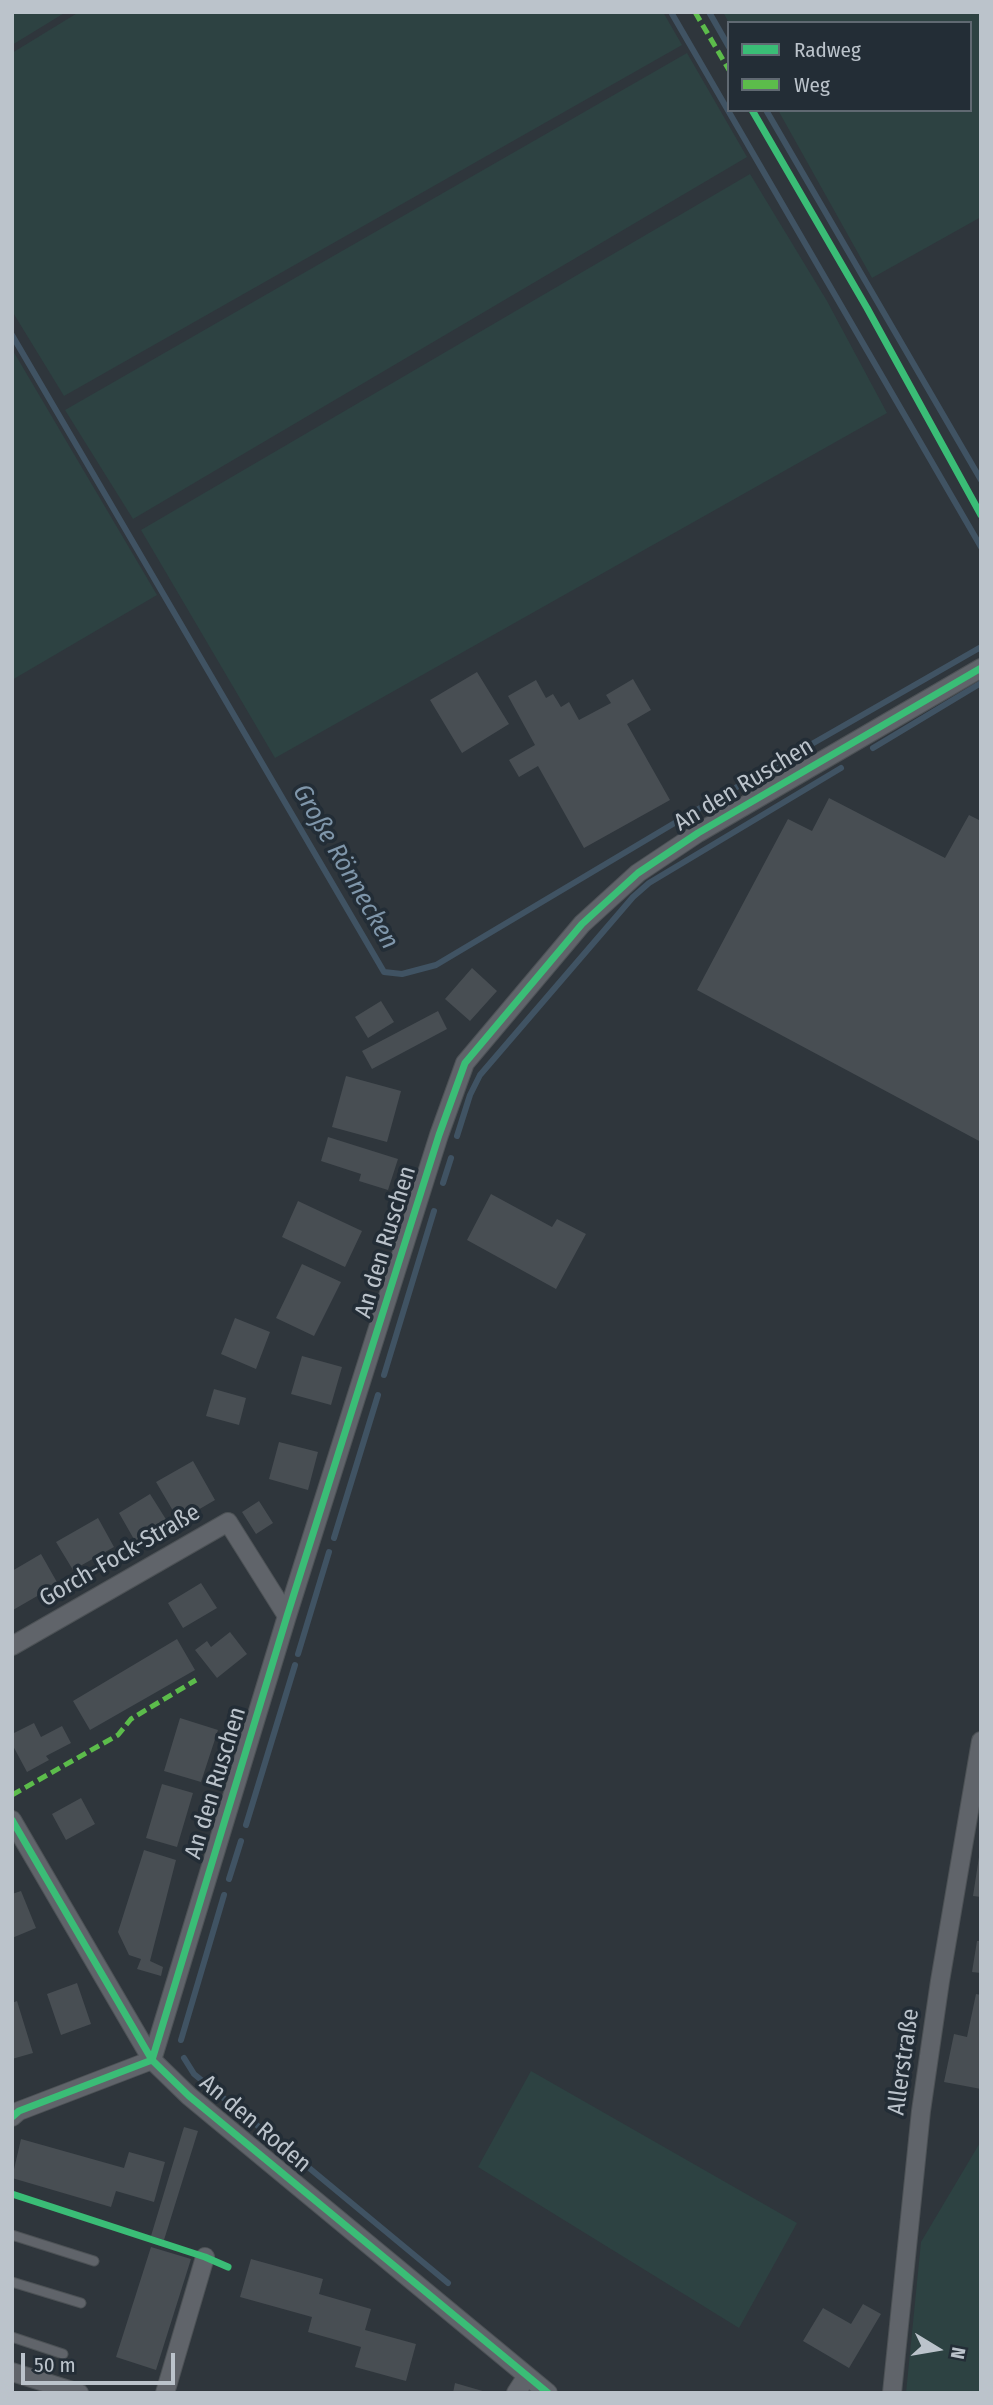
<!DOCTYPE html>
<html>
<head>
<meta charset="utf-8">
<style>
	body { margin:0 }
	#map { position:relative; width:993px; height:2405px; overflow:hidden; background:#2f363c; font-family:"Fira Sans Condensed",sans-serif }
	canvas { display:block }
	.frame { position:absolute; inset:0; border:14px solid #bbc3cb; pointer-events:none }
	.legend { position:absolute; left:727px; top:21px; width:245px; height:91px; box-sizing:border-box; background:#232d36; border:2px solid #606972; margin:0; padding:9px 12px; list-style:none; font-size:21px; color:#bbc3cb }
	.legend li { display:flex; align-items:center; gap:14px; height:35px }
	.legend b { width:35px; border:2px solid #606972 }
	.north { position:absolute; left:902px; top:2314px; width:70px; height:70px; -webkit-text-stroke:5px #232d36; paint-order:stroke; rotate:101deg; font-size:19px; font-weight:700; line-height:28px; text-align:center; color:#bbc3cb }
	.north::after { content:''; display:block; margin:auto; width:24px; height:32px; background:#bbc3cb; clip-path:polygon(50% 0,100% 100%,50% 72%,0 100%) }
	.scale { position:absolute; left:21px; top:2353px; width:154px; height:32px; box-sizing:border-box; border:4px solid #bbc3cb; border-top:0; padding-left:9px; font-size:21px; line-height:24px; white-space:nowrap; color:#bbc3cb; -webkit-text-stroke:5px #232d36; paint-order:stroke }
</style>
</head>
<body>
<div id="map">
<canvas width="993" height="2405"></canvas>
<div class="frame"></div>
<ul class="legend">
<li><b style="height:9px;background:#3abd76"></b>Radweg</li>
<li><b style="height:9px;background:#5cbc4b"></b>Weg</li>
</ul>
<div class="north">N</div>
<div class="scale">50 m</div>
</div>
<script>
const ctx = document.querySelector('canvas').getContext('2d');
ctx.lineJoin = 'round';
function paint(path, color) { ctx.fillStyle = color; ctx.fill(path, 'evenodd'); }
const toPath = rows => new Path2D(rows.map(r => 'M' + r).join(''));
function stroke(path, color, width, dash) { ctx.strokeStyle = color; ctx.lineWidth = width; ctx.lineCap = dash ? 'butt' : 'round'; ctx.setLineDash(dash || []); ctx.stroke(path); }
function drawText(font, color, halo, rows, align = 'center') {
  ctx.font = font + ' "Fira Sans Condensed",sans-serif'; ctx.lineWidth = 7; ctx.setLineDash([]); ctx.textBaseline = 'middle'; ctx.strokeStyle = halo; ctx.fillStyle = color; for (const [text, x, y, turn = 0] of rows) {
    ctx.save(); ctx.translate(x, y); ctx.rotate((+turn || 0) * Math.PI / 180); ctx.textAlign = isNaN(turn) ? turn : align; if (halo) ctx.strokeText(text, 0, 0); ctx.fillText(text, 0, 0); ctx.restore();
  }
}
paint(toPath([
	[12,12,66,12,12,45],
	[79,12,663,12,682,45,64,396,12,311,12,53],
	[723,12,981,12,981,217,872,278,778,110,970,110,970,23,729,23],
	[687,53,747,157,133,519,65,410],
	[750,174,827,301,887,413,275,758,141,530],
	[12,349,157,595,12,680],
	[531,2071,797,2223,739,2328,478,2167],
	[981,2141,981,2393,906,2393,921,2242]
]), '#2d4242');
stroke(toPath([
	[671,12,981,547],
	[709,12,729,47],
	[766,110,981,480],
	[12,335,384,972,402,974,436,965,688,815,981,647],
	[873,748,981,683],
	[457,1136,470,1095,480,1075,633,897,649,883,841,768],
	[443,1183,451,1158],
	[384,1375,434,1211],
	[334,1538,378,1395],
	[298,1654,329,1552],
	[246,1825,295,1665],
	[229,1879,241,1841],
	[181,2040,224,1895],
	[184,2058,194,2074,264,2131],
	[279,2143,448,2283]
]), '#405363', 6);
paint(toPath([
	[477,672,509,724,462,753,430,700],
	[633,679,651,710,627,724,670,800,584,848,538,766,519,777,509,760,535,745,508,696,536,680,546,698,553,694,561,707,569,702,579,720,611,703,606,695],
	[829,798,945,858,969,815,981,821,981,1142,697,990,788,819,812,831],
	[472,968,497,991,470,1021,445,999],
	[381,1001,394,1022,368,1038,355,1017],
	[438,1011,447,1029,372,1069,362,1051],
	[346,1076,401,1091,387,1142,332,1127],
	[328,1137,398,1159,388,1190,359,1181,361,1174,321,1161],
	[491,1194,552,1227,557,1219,586,1234,556,1289,467,1240],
	[298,1201,362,1231,345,1267,282,1237],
	[302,1264,341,1282,314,1336,276,1318],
	[235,1318,270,1332,256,1369,221,1354],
	[302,1356,342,1367,331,1405,291,1394],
	[214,1389,246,1398,239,1425,206,1416],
	[279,1442,318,1452,308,1490,269,1479],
	[193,1461,215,1500,179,1521,156,1482],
	[150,1494,167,1521,135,1541,119,1513],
	[259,1501,273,1523,256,1534,242,1512],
	[98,1518,114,1547,73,1570,56,1542],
	[41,1554,58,1584,13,1610,12,1571],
	[201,1583,217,1608,183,1628,168,1603],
	[230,1632,247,1654,217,1678,195,1650,207,1641,211,1647],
	[177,1639,195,1670,90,1730,73,1701],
	[180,1718,218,1730,201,1782,164,1771],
	[34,1723,41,1737,62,1726,71,1743,46,1756,49,1760,27,1772,12,1744,12,1734],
	[162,1784,193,1793,177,1847,146,1838],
	[81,1798,95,1824,66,1840,52,1814],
	[144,1850,176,1860,150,1961,163,1967,161,1976,137,1969,141,1959,129,1955,118,1932],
	[979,1857,981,1858,981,1897,973,1896],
	[21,1891,36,1928,12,1938,12,1894],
	[977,1941,981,1941,981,1973,972,1972],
	[77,1983,91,2024,61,2035,47,1994],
	[976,1994,981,1995,981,2089,944,2082,954,2034,967,2037],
	[17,2001,33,2053,12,2059,12,2003],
	[184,2127,198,2131,164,2240,151,2236],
	[21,2139,124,2168,129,2152,165,2162,154,2202,116,2191,111,2207,12,2178],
	[151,2247,191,2259,156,2370,116,2357],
	[251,2259,323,2279,319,2294,371,2309,365,2330,416,2344,406,2381,355,2367,361,2347,308,2332,312,2317,240,2297],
	[863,2304,881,2314,849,2368,803,2341,823,2308,851,2324],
	[455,2383,486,2392,486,2393,453,2393]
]), '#484e53');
const service = toPath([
	[12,2235,94,2261],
	[12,2282,81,2303],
	[12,2337,63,2354]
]);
const minor = toPath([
	[12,1646,228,1522,287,1616],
	[12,1820,152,2060,189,2096,548,2393],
	[152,2060,287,1616,439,1135,465,1063,582,924,638,873,698,833,981,668],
	[12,2117,19,2111,152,2060],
	[12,2372,79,2393],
	[165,2393,205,2257],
	[516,2393,527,2376],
	[892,2393,921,2111,940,1981,981,1741]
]);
stroke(service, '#4d5256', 11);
stroke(minor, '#4d5256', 20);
stroke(service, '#60646a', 9);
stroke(minor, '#60646a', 18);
stroke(toPath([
	[695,12,729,70],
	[12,1795,118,1735,131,1719,196,1680]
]), '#5cbc4b', 5, [10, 5]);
stroke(toPath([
	[752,110,867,308,981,515],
	[12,1820,152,2060,189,2096,548,2393],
	[152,2060,287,1616,439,1135,465,1063,582,924,638,873,698,833,981,668],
	[12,2117,19,2111,152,2060],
	[12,2194,205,2257,228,2267]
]), '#3abd76', 7);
drawText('24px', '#bbc3cb', '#232d36', [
	["An den Ruschen",744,785,-31],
	["An den Ruschen",386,1242,-73],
	["Gorch-Fock-Straße",120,1556,-30],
	["An den Ruschen",216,1783,-73],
	["Allerstraße",904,2062,-82],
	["An den Roden",255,2124,40]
]);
drawText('italic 26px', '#7f96aa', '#232d36', [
	["Große Rönnecken",345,867,60]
]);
</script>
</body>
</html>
